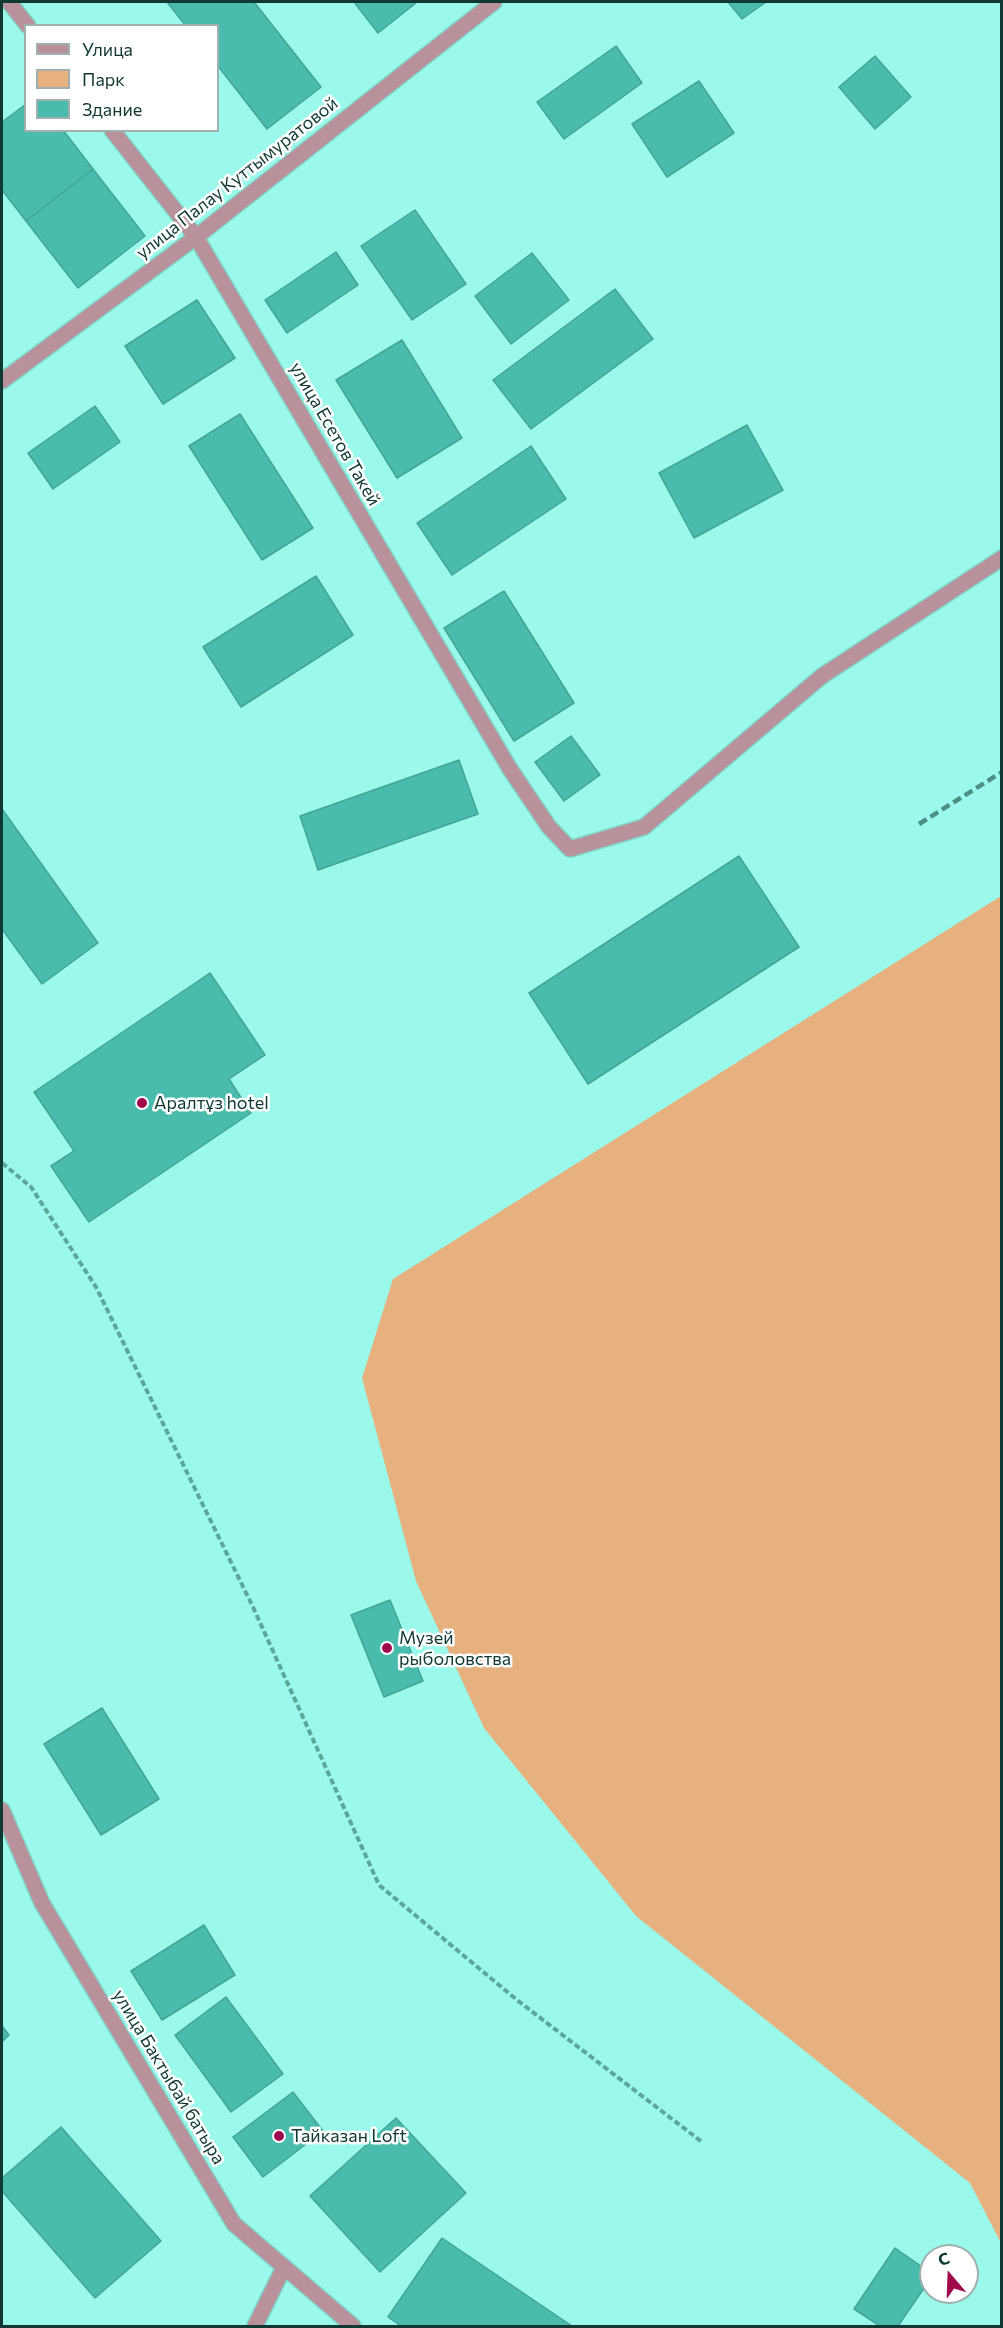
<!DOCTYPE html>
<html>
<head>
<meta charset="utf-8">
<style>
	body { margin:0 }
	#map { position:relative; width:1003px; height:2328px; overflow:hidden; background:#9af9eb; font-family:Commissioner,sans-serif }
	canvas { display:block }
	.frame { position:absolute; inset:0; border:3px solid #103934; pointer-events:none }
	.legend { position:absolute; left:24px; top:24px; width:195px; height:108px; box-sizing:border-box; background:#fff; border:2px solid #9fb0ae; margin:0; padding:8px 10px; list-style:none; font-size:18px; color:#103934 }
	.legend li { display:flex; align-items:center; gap:12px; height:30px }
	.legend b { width:30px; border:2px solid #9fb0ae }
	.north { position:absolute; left:919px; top:2244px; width:60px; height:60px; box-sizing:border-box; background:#fff; border:2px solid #9fb0ae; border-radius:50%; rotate:341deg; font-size:16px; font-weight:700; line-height:24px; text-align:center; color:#103934 }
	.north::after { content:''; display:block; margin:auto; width:21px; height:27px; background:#a0074c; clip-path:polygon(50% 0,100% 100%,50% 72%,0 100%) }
</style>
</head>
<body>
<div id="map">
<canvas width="1003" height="2328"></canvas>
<div class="frame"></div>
<ul class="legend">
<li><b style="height:8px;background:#b8919a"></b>Улица</li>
<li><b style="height:16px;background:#e6b17f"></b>Парк</li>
<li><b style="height:16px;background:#49bcae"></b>Здание</li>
</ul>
<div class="north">С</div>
</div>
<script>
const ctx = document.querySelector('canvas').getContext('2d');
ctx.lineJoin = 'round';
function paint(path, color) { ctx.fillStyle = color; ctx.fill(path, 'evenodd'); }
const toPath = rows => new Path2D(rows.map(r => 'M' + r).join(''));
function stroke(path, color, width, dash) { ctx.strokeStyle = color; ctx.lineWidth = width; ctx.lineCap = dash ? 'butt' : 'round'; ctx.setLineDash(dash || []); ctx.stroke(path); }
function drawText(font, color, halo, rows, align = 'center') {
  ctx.font = font + ' Commissioner,sans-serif'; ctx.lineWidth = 5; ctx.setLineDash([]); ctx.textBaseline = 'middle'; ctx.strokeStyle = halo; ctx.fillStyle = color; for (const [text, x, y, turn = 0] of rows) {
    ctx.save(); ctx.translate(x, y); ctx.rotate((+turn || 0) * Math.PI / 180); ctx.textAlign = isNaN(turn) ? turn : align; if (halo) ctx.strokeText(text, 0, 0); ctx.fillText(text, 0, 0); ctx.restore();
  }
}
paint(toPath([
	[1001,896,1001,2243,970,2183,636,1916,484,1728,416,1581,362,1378,393,1279]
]), '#e6b17f');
const building = toPath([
	[167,2,254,2,321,87,267,129,218,66,218,26,186,26,167,2],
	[354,2,414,2,416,3,378,33,354,2],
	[728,2,766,2,742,19,728,2],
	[616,46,642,83,564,139,537,102,616,46],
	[875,56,911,97,875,129,839,87,875,56],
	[699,81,734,133,667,177,632,124,699,81],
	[26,104,26,130,63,130,93,169,26,221,2,190,2,122,26,104],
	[93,169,145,236,78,288,26,221,93,169],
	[415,210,466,284,412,320,361,246,415,210],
	[336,252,358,285,287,333,265,300,336,252],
	[532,253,569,300,511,344,475,296,532,253],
	[615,289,653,339,531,429,493,380,615,289],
	[197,300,235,358,163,404,125,346,197,300],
	[402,340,462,438,397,478,336,380,402,340],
	[95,406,120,442,53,489,28,453,95,406],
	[240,414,313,528,262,560,189,446,240,414],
	[747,425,783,490,694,538,659,473,747,425],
	[531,446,566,499,452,575,417,523,531,446],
	[316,576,353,635,241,707,203,647,316,576],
	[504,591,574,703,514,741,444,628,504,591],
	[571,736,600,775,564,801,535,762,571,736],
	[459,760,478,814,318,870,300,816,459,760],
	[2,809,98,943,42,984,2,929,2,809],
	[739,856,799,947,588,1084,529,993,739,856],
	[210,973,265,1055,229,1079,251,1113,89,1222,51,1166,74,1151,34,1092,210,973],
	[390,1600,423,1681,384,1697,351,1615,390,1600],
	[102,1708,159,1799,101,1835,44,1744,102,1708],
	[204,1925,235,1975,162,2020,131,1971,204,1925],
	[226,1997,283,2074,231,2112,175,2035,226,1997],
	[2,2026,9,2035,2,2042,2,2026],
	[293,2092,323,2131,263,2177,233,2137,293,2092],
	[396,2118,466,2193,380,2272,310,2196,396,2118],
	[61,2127,161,2241,95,2298,2,2191,2,2178,61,2127],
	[442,2238,572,2326,401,2326,388,2317,442,2238],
	[895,2248,931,2273,931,2278,898,2326,880,2326,854,2309,895,2248]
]);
paint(building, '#49bcae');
stroke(building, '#43a497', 1.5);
const service = toPath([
	[510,769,549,827,570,849,644,827,822,676,1002,558]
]);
const minor = toPath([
	[9,2,28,26],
	[112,130,196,237,510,769],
	[2,381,196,237,494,2],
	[2,1810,42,1903,234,2224,353,2326],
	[255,2326,284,2267]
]);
stroke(service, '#81d6ca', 18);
stroke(minor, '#81d6ca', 18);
stroke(toPath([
	[2,1163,31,1187,96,1287,253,1607,379,1885,517,2000,702,2142]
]), '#5ea69c', 4, [6, 3]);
stroke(service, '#b8919a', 15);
stroke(minor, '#b8919a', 15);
stroke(toPath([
	[919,824,1002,772]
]), '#4d8e85', 4.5, [9, 4.5]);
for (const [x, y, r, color] of [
	[142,1103,6,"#a0074c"],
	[387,1648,6,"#a0074c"],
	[279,2136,6,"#a0074c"]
]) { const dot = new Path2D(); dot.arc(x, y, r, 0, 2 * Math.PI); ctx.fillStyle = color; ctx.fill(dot); stroke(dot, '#fff', 2); }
drawText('18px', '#103934', '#fff', [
	["улица Палау Куттымуратовой",237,178,-38],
	["улица Есетов Такей",335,434,60],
	["улица Бактыбай батыра",169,2077,59]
]);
drawText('18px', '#103934', '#fff', [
	["Аралтұз hotel",154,1103],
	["Музей",399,1638],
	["рыболовства",399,1659],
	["Тайказан Loft",291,2136]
], 'left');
</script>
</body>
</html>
